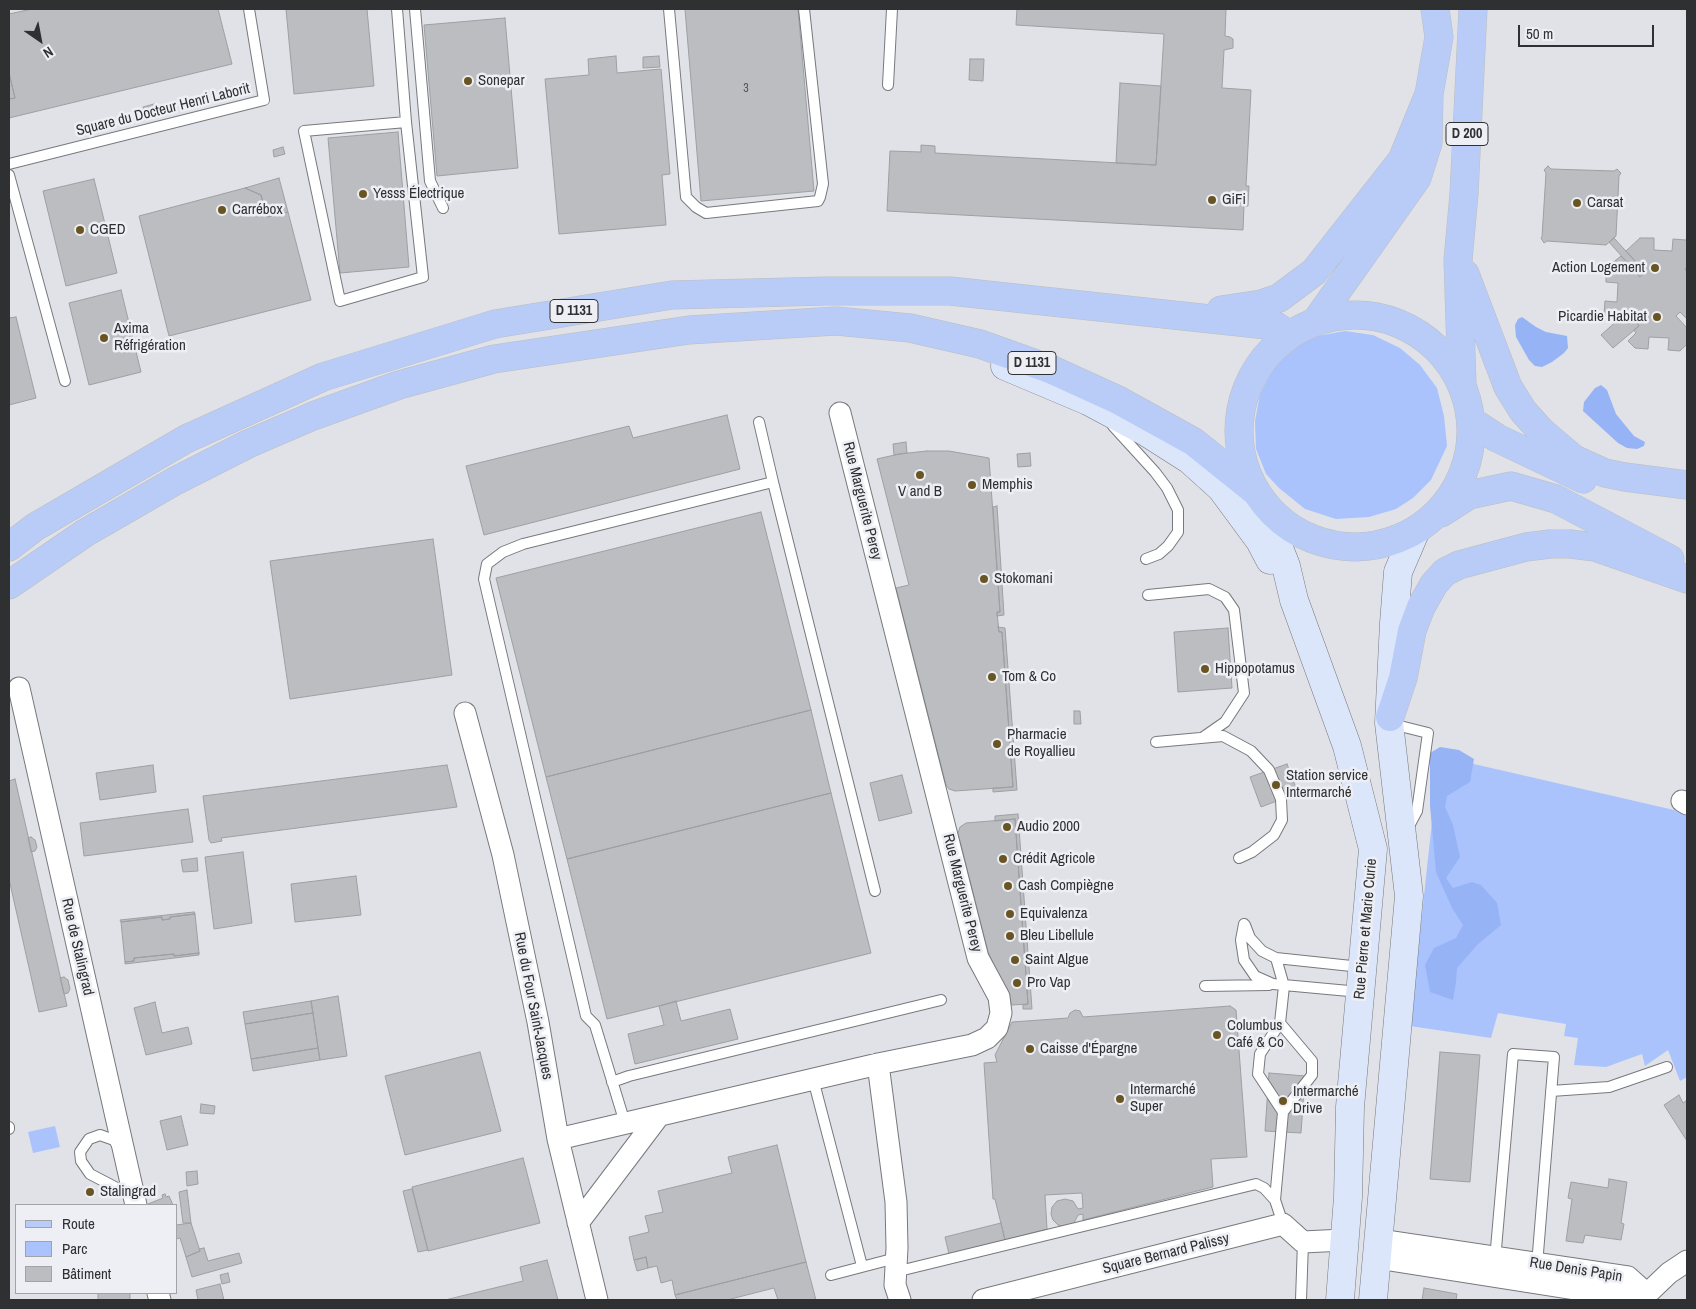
<!DOCTYPE html>
<html>
<head>
<meta charset="utf-8">
<style>
	body { margin:0 }
	#map { position:relative; width:1696px; height:1309px; overflow:hidden; background:#e0e2e7; font-family:"Archivo Narrow",sans-serif }
	canvas { display:block }
	.frame { position:absolute; inset:0; border:10px solid #2f3032; pointer-events:none }
	.legend { position:absolute; left:15px; top:1204px; width:162px; height:90px; box-sizing:border-box; background:#edeff4; border:1px solid #a1a3a6; margin:0; padding:6px 9px; list-style:none; font-size:15px; color:#2f3032 }
	.legend li { display:flex; align-items:center; gap:10px; height:25px }
	.legend b { width:25px; border:1px solid #a1a3a6 }
	.north { position:absolute; left:15px; top:15px; width:50px; height:50px; -webkit-text-stroke:4px #edeff4; paint-order:stroke; rotate:147deg; font-size:14px; font-weight:700; line-height:20px; text-align:center; color:#2f3032 }
	.north::after { content:''; display:block; margin:auto; width:18px; height:22px; background:#2f3032; clip-path:polygon(50% 0,100% 100%,50% 72%,0 100%) }
	.scale { position:absolute; left:1518px; top:25px; width:136px; height:22px; box-sizing:border-box; border:2px solid #2f3032; border-top:0; padding-left:6px; font-size:15px; line-height:18px; white-space:nowrap; color:#2f3032; -webkit-text-stroke:4px #edeff4; paint-order:stroke }
</style>
</head>
<body>
<div id="map">
<canvas width="1696" height="1309"></canvas>
<div class="frame"></div>
<ul class="legend">
<li><b style="height:6px;background:#b9ccf8"></b>Route</li>
<li><b style="height:14px;background:#aac3fc"></b>Parc</li>
<li><b style="height:14px;background:#bbbdc1"></b>Bâtiment</li>
</ul>
<div class="north">N</div>
<div class="scale">50 m</div>
</div>
<script>
const ctx = document.querySelector('canvas').getContext('2d');
ctx.lineJoin = 'round';
function paint(path, color) { ctx.fillStyle = color; ctx.fill(path, 'evenodd'); }
const toPath = rows => new Path2D(rows.map(r => 'M' + r).join(''));
function stroke(path, color, width, dash) { ctx.strokeStyle = color; ctx.lineWidth = width; ctx.lineCap = dash ? 'butt' : 'round'; ctx.setLineDash(dash || []); ctx.stroke(path); }
function drawText(font, color, halo, rows, align = 'center') {
  ctx.font = font + ' "Archivo Narrow",sans-serif'; ctx.lineWidth = 5; ctx.setLineDash([]); ctx.textBaseline = 'middle'; ctx.strokeStyle = halo; ctx.fillStyle = color; for (const [text, x, y, turn = 0] of rows) {
    ctx.save(); ctx.translate(x, y); ctx.rotate((+turn || 0) * Math.PI / 180); ctx.textAlign = isNaN(turn) ? turn : align; if (halo) ctx.strokeText(text, 0, 0); ctx.fillText(text, 0, 0); ctx.restore();
  }
}
paint(toPath([
	[1345,331,1373,335,1400,348,1420,365,1437,388,1444,416,1447,446,1431,480,1413,498,1396,509,1369,517,1336,519,1305,509,1279,488,1266,474,1256,449,1255,421,1260,394,1273,369,1293,349,1305,341,1317,336],
	[1439,756,1674,810,1687,816,1687,1077,1680,1081,1668,1050,1645,1066,1642,1054,1606,1067,1574,1065,1578,1038,1564,1036,1566,1024,1498,1013,1491,1038,1410,1026],
	[55,1126,60,1147,33,1153,28,1132]
]), '#aac3fc');
paint(toPath([
	[1522,317,1536,327,1546,332,1567,336,1568,348,1564,353,1552,362,1542,367,1535,366,1529,360,1516,337,1515,325,1518,319],
	[1601,385,1607,390,1616,414,1634,436,1645,442,1644,446,1637,449,1627,448,1618,443,1583,411,1584,402,1595,388],
	[1440,747,1459,750,1474,759,1470,782,1447,796,1445,807,1453,825,1460,857,1446,878,1453,888,1472,882,1481,885,1497,903,1501,925,1478,944,1457,968,1456,982,1453,1000,1430,992,1425,965,1434,948,1456,938,1463,925,1452,908,1436,872,1430,806,1430,753]
]), '#96b3f6');
const building = toPath([
	[32,9,218,9,232,64,9,118,9,99,15,98,9,73,9,14,32,9],
	[286,9,367,9,374,86,294,94,286,9],
	[685,9,798,9,814,191,701,201,685,9],
	[1017,9,1226,9,1225,36,1230,37,1233,39,1233,48,1224,50,1222,88,1251,90,1246,186,1249,186,1248,206,1244,206,1243,230,887,211,890,151,921,152,921,145,935,146,935,153,1156,165,1164,34,1016,25,1017,9],
	[505,18,518,168,437,176,424,25,505,18],
	[616,56,617,73,661,69,670,174,662,175,666,225,559,234,545,79,589,75,588,59,616,56],
	[659,56,660,67,643,68,643,57,659,56],
	[970,59,984,59,983,81,969,80,970,59],
	[9,73,15,98,9,99,9,73],
	[1120,83,1161,86,1156,165,1116,163,1120,83],
	[154,104,156,111,145,113,143,107,154,104],
	[398,132,409,267,340,273,328,138,398,132],
	[283,147,285,154,274,157,273,150,283,147],
	[1548,166,1551,169,1614,171,1617,169,1621,173,1619,176,1616,236,1606,245,1547,241,1544,243,1541,238,1542,237,1546,173,1544,170,1548,166],
	[279,178,288,212,267,217,261,195,245,188,279,178],
	[94,179,117,273,66,286,43,191,94,179],
	[245,188,261,195,267,217,288,212,311,300,169,336,139,216,245,188],
	[1614,238,1645,272,1640,277,1609,242,1614,238],
	[1640,238,1654,238,1654,250,1672,251,1673,239,1686,240,1687,242,1687,267,1685,269,1687,272,1687,319,1680,312,1676,316,1687,328,1687,344,1680,351,1668,350,1669,338,1649,337,1648,349,1635,348,1628,341,1636,333,1634,330,1639,326,1627,312,1621,317,1619,314,1611,321,1604,314,1605,301,1617,302,1618,283,1606,282,1606,268,1621,256,1640,277,1645,272,1626,251,1640,238],
	[121,290,141,372,89,385,69,303,121,290],
	[1627,312,1639,326,1613,348,1601,335,1627,312],
	[16,317,36,398,9,405,9,318,16,317],
	[727,415,740,469,484,535,466,466,629,426,633,438,727,415],
	[906,442,907,453,894,455,893,444,906,442],
	[927,451,949,451,989,458,1000,612,997,612,999,632,1002,632,1013,787,955,791,949,789,946,785,896,588,909,585,877,459,899,454,927,451],
	[1030,453,1031,466,1018,467,1017,454,1030,453],
	[997,506,1004,615,997,616,997,612,1000,612,993,507,997,506],
	[761,512,811,710,546,777,496,578,761,512],
	[433,539,452,675,290,699,270,561,433,539],
	[998,627,1005,628,1017,790,993,792,993,788,1013,787,1002,632,999,632,998,627],
	[1228,628,1232,688,1178,692,1174,632,1228,628],
	[811,710,831,793,567,859,546,777,811,710],
	[1074,711,1080,711,1081,724,1074,724,1074,711],
	[1287,764,1298,793,1261,807,1250,777,1287,764],
	[153,765,156,792,100,800,96,773,153,765],
	[447,765,457,807,221,838,222,841,211,843,209,840,203,796,447,765],
	[902,775,912,813,879,821,870,783,902,775],
	[15,779,67,1006,39,1012,9,879,9,781,15,779],
	[831,793,871,953,607,1019,567,859,831,793],
	[188,809,193,842,84,856,80,823,188,809],
	[1018,814,1032,1009,1023,1009,1023,1005,1028,1004,1015,819,995,821,995,816,1018,814],
	[1015,819,1028,1004,1012,1005,988,952,958,833,960,827,966,823,1015,819],
	[31,837,35,840,37,847,35,851,31,852,28,838,31,837],
	[243,852,252,923,214,929,205,857,243,852],
	[197,858,198,871,183,872,181,860,197,858],
	[356,876,361,915,295,922,291,884,356,876],
	[194,912,195,914,170,917,170,919,162,920,162,917,121,922,120,920,194,912],
	[195,914,199,953,174,956,174,954,134,958,134,961,125,962,121,922,162,917,162,920,170,919,170,917,195,914],
	[199,953,199,955,125,964,125,962,134,961,134,958,174,954,174,956,199,953],
	[64,977,68,980,70,989,68,993,64,994,60,978,64,977],
	[338,996,347,1056,320,1060,311,1001,338,996],
	[311,1001,313,1013,245,1024,243,1012,311,1001],
	[676,1001,681,1021,730,1009,738,1039,635,1064,628,1034,664,1025,659,1006,676,1001],
	[155,1002,162,1033,188,1027,192,1044,146,1055,134,1008,155,1002],
	[1230,1006,1236,1010,1247,1157,1211,1159,1213,1187,1083,1220,1083,1214,1078,1215,1074,1223,1065,1227,1058,1225,1053,1220,1051,1214,1052,1207,1057,1201,1065,1199,1073,1201,1078,1209,1083,1208,1082,1193,1045,1195,1047,1229,1005,1240,995,1199,993,1199,984,1063,997,1062,995,1055,1012,1022,1068,1018,1070,1013,1075,1010,1080,1011,1083,1017,1230,1006],
	[313,1013,318,1048,251,1059,245,1024,313,1013],
	[318,1048,320,1060,253,1071,251,1059,318,1048],
	[480,1052,501,1131,405,1155,385,1076,480,1052],
	[1440,1052,1480,1055,1470,1182,1430,1179,1440,1052],
	[1269,1073,1305,1076,1301,1133,1265,1131,1269,1073],
	[1679,1095,1683,1103,1687,1100,1687,1141,1664,1105,1679,1095],
	[201,1104,215,1106,214,1114,200,1113,201,1104],
	[181,1116,188,1145,167,1150,160,1121,181,1116],
	[777,1145,806,1262,675,1295,672,1280,661,1283,657,1266,648,1268,646,1257,634,1260,629,1237,649,1232,645,1216,663,1212,658,1191,732,1173,728,1157,777,1145],
	[523,1158,540,1223,428,1251,412,1187,523,1158],
	[197,1171,198,1184,187,1186,186,1172,197,1171],
	[1609,1179,1627,1182,1621,1223,1624,1224,1621,1240,1585,1235,1583,1243,1566,1241,1572,1199,1568,1198,1571,1182,1608,1188,1609,1179],
	[412,1189,428,1250,418,1252,403,1191,412,1189],
	[187,1190,191,1223,183,1223,179,1192,187,1190],
	[165,1194,166,1197,169,1196,173,1205,148,1205,148,1204,163,1198,162,1195,165,1194],
	[191,1223,200,1251,186,1257,180,1238,176,1239,176,1225,191,1223],
	[1001,1223,1005,1240,949,1254,945,1237,1001,1223],
	[204,1248,208,1261,239,1253,242,1263,192,1277,186,1257,200,1251,199,1249,204,1248],
	[646,1257,648,1268,637,1271,634,1260,646,1257],
	[547,1260,558,1300,445,1300,523,1281,520,1267,547,1260],
	[806,1262,816,1300,778,1300,774,1288,727,1300,677,1300,675,1295,806,1262],
	[228,1273,230,1282,222,1284,220,1275,228,1273],
	[220,1284,224,1300,198,1300,196,1290,220,1284],
	[1424,1288,1457,1294,1456,1300,1422,1300,1424,1288],
	[98,1293,130,1293,130,1300,98,1300,98,1293]
]);
paint(building, '#bbbdc1');
stroke(building, '#9d9fa3', 1);
const lane = toPath([
	[397,9,406,122,423,277,340,301,304,131,406,122],
	[415,9,430,181,443,208],
	[669,9,686,197,696,207,706,213,818,201,820,197,823,184,804,9],
	[888,85,892,9],
	[9,164,264,100,249,9],
	[9,175,65,381],
	[759,422,773,482],
	[1113,426,1155,472,1167,488,1178,510,1178,532,1168,546,1159,554,1146,559],
	[1148,595,1209,589,1225,597,1234,610,1244,693,1225,722,1202,738],
	[1392,724,1428,733,1417,811,1408,828],
	[1156,742,1223,736,1251,751,1269,770,1281,799,1282,820,1274,835,1252,852,1239,858],
	[1244,924,1241,940,1244,960,1255,976,1273,984,1360,992],
	[1245,925,1250,938,1262,951,1276,958,1361,967],
	[1205,986,1269,985],
	[1280,1023,1260,1054,1258,1074,1283,1112],
	[813,1079,862,1266],
	[612,1082,629,1076,941,1000],
	[1551,1091,1609,1087,1667,1067],
	[625,1123,595,1025,586,1016,484,579,487,564,503,552,523,544,773,482,875,891],
	[9,1127,9,1129],
	[118,1147,114,1140,100,1135,89,1139,80,1152,81,1161,90,1174,134,1197],
	[1275,1200,1283,1112,1312,1075,1312,1061,1280,1023,1284,986,1276,958],
	[1495,1260,1513,1054,1554,1057,1537,1265],
	[895,1272,1256,1184,1264,1188,1275,1200,1283,1224],
	[831,1275,896,1258],
	[1301,1300,1303,1242]
]);
const street = toPath([
	[19,688,136,1205],
	[465,713,503,855,538,1022,558,1139,597,1300],
	[1682,801,1687,804],
	[878,1064,896,1202,897,1248,895,1285,900,1300],
	[558,1139,878,1064,972,1045,987,1038,997,1028,1001,1013,999,997,978,958,840,413],
	[578,1223,658,1117],
	[1379,1240,1628,1277,1647,1294],
	[1377,1258,1619,1296,1647,1294],
	[158,1293,160,1300],
	[983,1300,1283,1224,1303,1242,1344,1240],
	[1644,1300,1647,1294,1669,1273,1687,1261]
]);
const secondary = toPath([
	[1005,366,1088,401,1146,432,1190,460,1221,488,1260,541,1270,560],
	[1268,509,1267,517,1286,566,1294,600,1347,746,1373,849,1350,1107,1348,1197,1340,1300],
	[1373,1300,1409,896,1389,723,1394,623,1398,572,1416,530]
]);
const primary = toPath([
	[1465,274,1508,387,1523,411,1541,431,1574,459,1605,473,1625,477,1687,485],
	[1221,310,1261,304,1279,298,1314,272,1402,160,1429,94],
	'1239 431a116 116 0 1 1 232 0a116 116 0 1 1-232 0Z',
	[1316,321,1417,178,1428,143,1429,94,1439,37,1435,9],
	[1462,384,1458,260,1464,194,1473,9],
	[1471,421,1497,438,1583,479],
	[1441,513,1469,495,1511,486,1556,499,1670,559],
	[9,547,35,527,186,439,323,377,495,324,672,295,827,291,950,291,1276,326,1288,334],
	[9,585,85,533,175,481,248,444,313,416,399,385,494,359,689,330,836,321,910,328,980,344,1050,369,1118,400,1194,442,1255,491],
	[1390,717,1403,678,1412,631,1421,607,1434,584,1445,572,1459,565,1526,547,1550,544,1570,544,1595,547,1687,579]
]);
stroke(lane, '#77797d', 12);
stroke(street, '#77797d', 23);
stroke(secondary, '#77797d', 29);
stroke(primary, '#bcbdbd', 29);
stroke(lane, '#fff', 10);
stroke(street, '#fff', 21);
stroke(secondary, '#dce6fb', 28);
stroke(primary, '#b9ccf8', 28);
for (const [x, y, r, color] of [
	[468,81,5,"#695423"],
	[363,194,5,"#695423"],
	[1212,200,5,"#695423"],
	[1577,203,5,"#695423"],
	[222,210,5,"#695423"],
	[80,230,5,"#695423"],
	[1655,268,5,"#695423"],
	[1657,317,5,"#695423"],
	[104,338,5,"#695423"],
	[920,475,5,"#695423"],
	[972,485,5,"#695423"],
	[984,579,5,"#695423"],
	[1205,669,5,"#695423"],
	[992,677,5,"#695423"],
	[997,744,5,"#695423"],
	[1276,785,5,"#695423"],
	[1007,827,5,"#695423"],
	[1003,859,5,"#695423"],
	[1008,886,5,"#695423"],
	[1010,914,5,"#695423"],
	[1010,936,5,"#695423"],
	[1015,960,5,"#695423"],
	[1017,983,5,"#695423"],
	[1217,1035,5,"#695423"],
	[1030,1049,5,"#695423"],
	[1120,1099,5,"#695423"],
	[1283,1101,5,"#695423"],
	[90,1192,5,"#695423"]
]) { const dot = new Path2D(); dot.arc(x, y, r, 0, 2 * Math.PI); ctx.fillStyle = color; ctx.fill(dot); stroke(dot, '#edeff4', 2); }
drawText('12px', '#525356', null, [
	["3",746,89]
]);
for (const [x, y, w] of [
	[1467,134,42],
	[574,311,48],
	[1032,363,48]
]) { const box = new Path2D(); box.roundRect(x - w / 2, y - 11.5, w, 23, 4); ctx.fillStyle = '#edeff4'; ctx.fill(box); stroke(box, '#2f3032', 1); }
drawText('bold 14px', '#2f3032', null, [
	["D 200",1467,134],
	["D 1131",574,311],
	["D 1131",1032,363]
]);
drawText('15px', '#2f3032', '#edeff4', [
	["Sonepar",478,81],
	["Yesss Électrique",373,194],
	["GiFi",1222,200],
	["Carsat",1587,203],
	["Carrébox",232,210],
	["CGED",90,230],
	["Action Logement",1645,268,"right"],
	["Picardie Habitat",1647,317,"right"],
	["Axima",114,329],
	["Réfrigération",114,346],
	["Memphis",982,485],
	["V and B",920,492,"center"],
	["Stokomani",994,579],
	["Hippopotamus",1215,669],
	["Tom & Co",1002,677],
	["Pharmacie",1007,735],
	["de Royallieu",1007,752],
	["Station service",1286,776],
	["Intermarché",1286,793],
	["Audio 2000",1017,827],
	["Crédit Agricole",1013,859],
	["Cash Compiègne",1018,886],
	["Equivalenza",1020,914],
	["Bleu Libellule",1020,936],
	["Saint Algue",1025,960],
	["Pro Vap",1027,983],
	["Columbus",1227,1026],
	["Café & Co",1227,1043],
	["Caisse d'Épargne",1040,1049],
	["Intermarché",1130,1090],
	["Super",1130,1107],
	["Intermarché",1293,1092],
	["Drive",1293,1109],
	["Stalingrad",100,1192]
], 'left');
drawText('15px', '#2f3032', '#edeff4', [
	["Square du Docteur Henri Laborit",163,110,-14],
	["Rue Marguerite Perey",862,501,76],
	["Rue Marguerite Perey",962,893,76],
	["Rue Pierre et Marie Curie",1366,929,-85],
	["Rue de Stalingrad",77,947,77],
	["Rue du Four Saint-Jacques",533,1006,79],
	["Square Bernard Palissy",1166,1254,-14],
	["Rue Denis Papin",1576,1270,9]
]);
</script>
</body>
</html>
